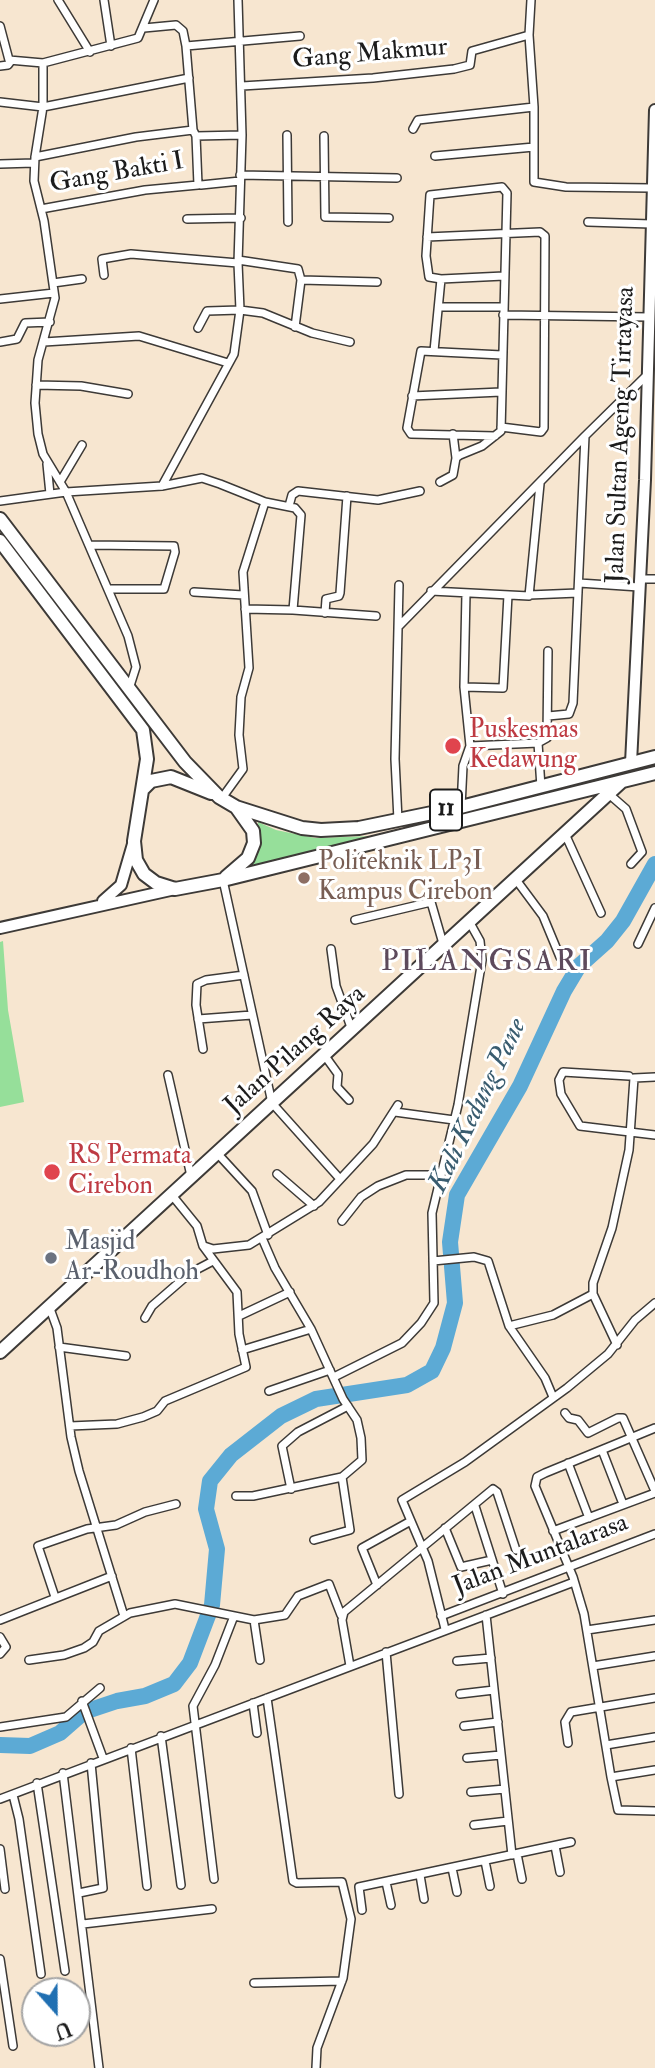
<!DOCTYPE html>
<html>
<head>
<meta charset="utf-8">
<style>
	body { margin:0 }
	#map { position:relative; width:655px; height:2068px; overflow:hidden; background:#f7e6d0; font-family:"IM FELL Double Pica",serif }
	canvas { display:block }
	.north { position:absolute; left:21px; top:1977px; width:70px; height:70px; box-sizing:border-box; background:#fff; border:2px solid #a4a4a4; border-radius:50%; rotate:159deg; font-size:19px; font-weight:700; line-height:28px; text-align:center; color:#1c1c1c }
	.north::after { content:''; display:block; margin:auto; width:24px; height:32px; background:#1f6fb2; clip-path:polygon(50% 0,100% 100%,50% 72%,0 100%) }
</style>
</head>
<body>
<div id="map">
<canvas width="655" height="2068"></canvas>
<div class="north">U</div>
</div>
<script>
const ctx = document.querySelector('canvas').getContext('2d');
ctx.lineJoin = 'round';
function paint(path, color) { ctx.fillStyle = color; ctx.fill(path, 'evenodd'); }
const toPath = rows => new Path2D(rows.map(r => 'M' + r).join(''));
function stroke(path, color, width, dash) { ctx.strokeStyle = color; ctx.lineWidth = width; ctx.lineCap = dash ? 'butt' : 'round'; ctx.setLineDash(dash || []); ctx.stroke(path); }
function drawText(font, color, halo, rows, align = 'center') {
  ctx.font = font + ' "IM FELL Double Pica",serif'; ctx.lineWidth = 6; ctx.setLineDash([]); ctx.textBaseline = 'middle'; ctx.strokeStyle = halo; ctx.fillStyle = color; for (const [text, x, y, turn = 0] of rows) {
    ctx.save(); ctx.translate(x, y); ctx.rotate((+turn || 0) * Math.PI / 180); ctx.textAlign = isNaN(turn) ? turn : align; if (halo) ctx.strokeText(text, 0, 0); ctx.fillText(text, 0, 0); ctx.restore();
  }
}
paint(toPath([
	[258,822,276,830,315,838,373,836,248,867,259,848],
	[3,941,8,1010,24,1102,0,1107,0,942]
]), '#96df9a');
stroke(toPath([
	[0,1745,30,1746,60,1733,84,1712,117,1701,145,1696,174,1684,190,1663,212,1605,217,1549,206,1509,210,1481,231,1455,281,1416,316,1399,407,1385,432,1371,443,1348,455,1303,450,1242,457,1195,520,1086,564,991,579,966,607,941,623,921,655,864]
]), '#5caad5', 16);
const minor = toPath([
	[58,0,90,52],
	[104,0,111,46],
	[531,0,529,35,534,107,534,182,566,187,651,188],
	[0,26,9,60,43,63],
	[144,28,176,25,183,31,186,46,300,36],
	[186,46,193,130],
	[0,66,8,65,11,61],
	[242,86,373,78,454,69,470,65,472,51,529,35],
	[0,102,43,107,189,78],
	[413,129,418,120,534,107],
	[287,135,288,222],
	[324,136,325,217,389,218],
	[435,156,534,147],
	[35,157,136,137,193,130,196,136,242,135],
	[0,164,34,163],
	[240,175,397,178],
	[201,185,240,181],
	[41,209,145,190,198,185,196,136],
	[187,219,241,218],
	[588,222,651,224],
	[427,237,540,232,545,236,544,428,541,432,501,427],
	[238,260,298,269,301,280,295,327],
	[104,275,102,259,131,254,238,263],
	[301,280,377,282],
	[53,283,82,279],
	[0,299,54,293],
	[439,307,503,307],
	[503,315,649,317],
	[198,328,207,311,240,310,263,313,312,333,350,342],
	[0,342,17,339,25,323,50,322],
	[44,342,139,336,228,363],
	[434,351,441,279],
	[36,385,81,386,128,394],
	[412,396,501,392],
	[453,434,456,458],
	[495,436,411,434,407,428,421,351,502,355],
	[47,464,50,494],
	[60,482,82,445],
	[440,482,453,475,456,458,460,455,482,446,501,431,507,193,502,187,430,195,426,256,429,277,441,279,504,276],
	[162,486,234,354,240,310,238,263,242,135,238,0],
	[0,501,66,492,162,486,202,478,220,484,265,502,295,508,301,515,293,610,376,616],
	[289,506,292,495,298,491,378,500,420,491],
	[89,545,174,546,175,552,164,589,108,589],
	[640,579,655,579],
	[579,583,639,587],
	[431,591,529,596,540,484],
	[194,592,243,595],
	[529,595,578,593],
	[245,609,293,610],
	[325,613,326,599,339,596,340,593,347,496],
	[399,626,585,436],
	[464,687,503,688,508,595],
	[129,689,136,667,128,636,66,492,43,454,38,434,35,403,38,360,55,298,44,221,34,181,35,157,43,107,43,63,138,38,154,0],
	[548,716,569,714,573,703,585,436,647,375],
	[470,746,538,743],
	[541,787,538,743,547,738,548,651],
	[610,795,626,809,642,852,631,864],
	[222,798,243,769,239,735,241,697,249,668,243,572,265,502],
	[461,807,463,766,470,746,464,687,466,593],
	[398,820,395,759,399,585],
	[566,836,601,913],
	[223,880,272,1103,340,1179],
	[517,881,543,916,560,957],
	[355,920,431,902,444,947],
	[638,944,655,908],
	[331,949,336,986,352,1030],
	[198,1019,252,1015],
	[203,1049,196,1005,197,984,206,980,244,975],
	[325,1056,338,1074,337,1087,349,1100],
	[168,1075,191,1176],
	[629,1076,563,1072,559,1080,561,1094,580,1126,655,1135],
	[395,1112,454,1120],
	[217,1153,252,1191,268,1235],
	[277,1174,314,1206],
	[342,1221,361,1197,378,1186,406,1175,439,1175],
	[262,1238,275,1268,311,1329,343,1399,357,1420,361,1438,362,1460,342,1477,350,1530,314,1540],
	[204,1246,213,1249,249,1245,319,1202,373,1144,398,1105],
	[433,1261,474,1257,488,1261,509,1326,545,1378,553,1397],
	[49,1306,57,1328,71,1437,79,1471,124,1616],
	[239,1316,290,1292],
	[145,1318,152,1306,190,1273,213,1261],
	[509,1326,553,1315,593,1294],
	[617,1345,593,1294,593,1283,612,1228,629,1150,634,1078,655,1077],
	[59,1347,126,1356],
	[242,1350,311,1329],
	[334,1377,402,1343,421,1323,434,1303,432,1213,458,1105,482,960,480,941,470,923],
	[269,1391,330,1370],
	[565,1413,569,1418,578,1420,588,1433,618,1418,623,1418,655,1491],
	[70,1426,117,1424,143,1417,157,1411,165,1401,246,1367,239,1334,237,1292,203,1246,197,1226,171,1194],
	[655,1428,545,1473,537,1477,535,1486,573,1577,584,1614,611,1777,655,1770],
	[602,1450,623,1504],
	[568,1463,589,1518],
	[291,1489,282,1446,298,1432,348,1406],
	[236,1496,253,1496,342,1477],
	[475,1506,503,1594],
	[445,1528,461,1567,492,1560],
	[553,1531,655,1493],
	[377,1585,362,1548,409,1522],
	[55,1597,38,1546,87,1529,116,1525,145,1512,176,1504],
	[486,1615,512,1855],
	[441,1616,655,1534],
	[0,1620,112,1576],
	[254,1620,285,1615,298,1596,329,1584,341,1615],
	[445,1629,428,1561,402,1500,465,1462,567,1388,608,1354,635,1320,655,1303],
	[587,1630,655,1620],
	[0,1637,6,1647,0,1654],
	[386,1652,399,1794],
	[29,1660,64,1655,84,1648,93,1642,99,1631,130,1613,175,1604,254,1620,260,1660],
	[457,1661,491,1658],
	[350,1666,342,1620,344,1612,493,1489,497,1492,516,1550],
	[593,1666,655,1656],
	[460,1694,494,1690],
	[267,1698,293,1881,297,1883,342,1882,351,1919,343,1978,317,2048,316,2068],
	[82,1701,103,1758],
	[253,1703,257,1733],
	[464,1726,498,1722],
	[0,1727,66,1717,100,1688],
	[161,1736,181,1885],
	[568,1743,565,1722,571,1712,655,1698],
	[606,1745,655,1737],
	[131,1748,147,1886],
	[467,1758,501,1755],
	[63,1773,99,2068],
	[611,1777,618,1810,655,1811],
	[37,1783,65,1971],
	[471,1792,505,1789],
	[13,1795,19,1819,41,1974],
	[0,1799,574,1582],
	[474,1825,508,1821],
	[555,1846,560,1872],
	[0,1849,5,1889],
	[517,1854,522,1879],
	[485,1861,490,1886],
	[452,1868,457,1892],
	[420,1875,424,1899],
	[214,1879,193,1706,215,1665,234,1616],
	[386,1882,391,1905],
	[79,1893,103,1888,91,1763],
	[362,1910,359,1887,571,1842],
	[83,1924,212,1909],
	[0,1959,13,2046],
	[254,1983,342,1981]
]);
const primary = toPath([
	[631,763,645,480,655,110],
	[103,901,121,885,133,844],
	[0,928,175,889]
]);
const trunk = toPath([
	[0,519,185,762,219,797,236,807,302,828,321,830,359,828,461,807,655,757],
	[0,541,143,730,147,759,134,841,136,860,144,874,156,883,175,889,223,880,655,773],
	[142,790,151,781,171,777,211,793],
	[226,877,248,858,254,843,253,831,236,807],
	[0,1352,621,782]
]);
stroke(minor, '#3d3a37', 10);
stroke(primary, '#3d3a37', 14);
stroke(trunk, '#3d3a37', 16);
stroke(minor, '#fff', 7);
stroke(primary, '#fff', 10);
stroke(trunk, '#fff', 12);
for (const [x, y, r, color] of [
	[453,746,9,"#e0444e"],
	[304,878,7,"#8d6e63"],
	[52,1172,9,"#e0444e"],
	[51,1258,7,"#6b7280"]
]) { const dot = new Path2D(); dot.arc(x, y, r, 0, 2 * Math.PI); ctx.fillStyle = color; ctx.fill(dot); stroke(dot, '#fff', 2.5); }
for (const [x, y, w] of [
	[446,810,32]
]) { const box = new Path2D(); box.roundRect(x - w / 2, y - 20.5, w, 41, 5); ctx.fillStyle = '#fff'; ctx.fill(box); stroke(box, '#1c1c1c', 2); }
drawText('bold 24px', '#1c1c1c', null, [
	["11",446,810]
]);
drawText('26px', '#1c1c1c', '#fff', [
	["Gang Makmur",370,55,-5],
	["Gang Bakti I",117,174,-10],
	["Jalan Sultan Ageng Tirtayasa",622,435,-88],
	["Jalan Pilang Raya",296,1051,-42],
	["Jalan Muntalarasa",541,1556,-21]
]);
drawText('26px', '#be3a42', '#fff', [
	["Puskesmas",469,731],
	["Kedawung",469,761],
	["RS Permata",68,1157],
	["Cirebon",68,1187]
], 'left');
drawText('26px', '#785e54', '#fff', [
	["Politeknik LP3I",318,863],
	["Kampus Cirebon",318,893]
], 'left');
drawText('26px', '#5b616d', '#fff', [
	["Masjid",65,1243],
	["Ar-Roudhoh",65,1273]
], 'left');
drawText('italic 28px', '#395c6f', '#fff', [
	["Kali Kedung Pane",479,1106,-64]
]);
ctx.letterSpacing = '2px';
drawText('30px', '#5d4a5c', '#fff', [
	["PILANGSARI",487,964]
]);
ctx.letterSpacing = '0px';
</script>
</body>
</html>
